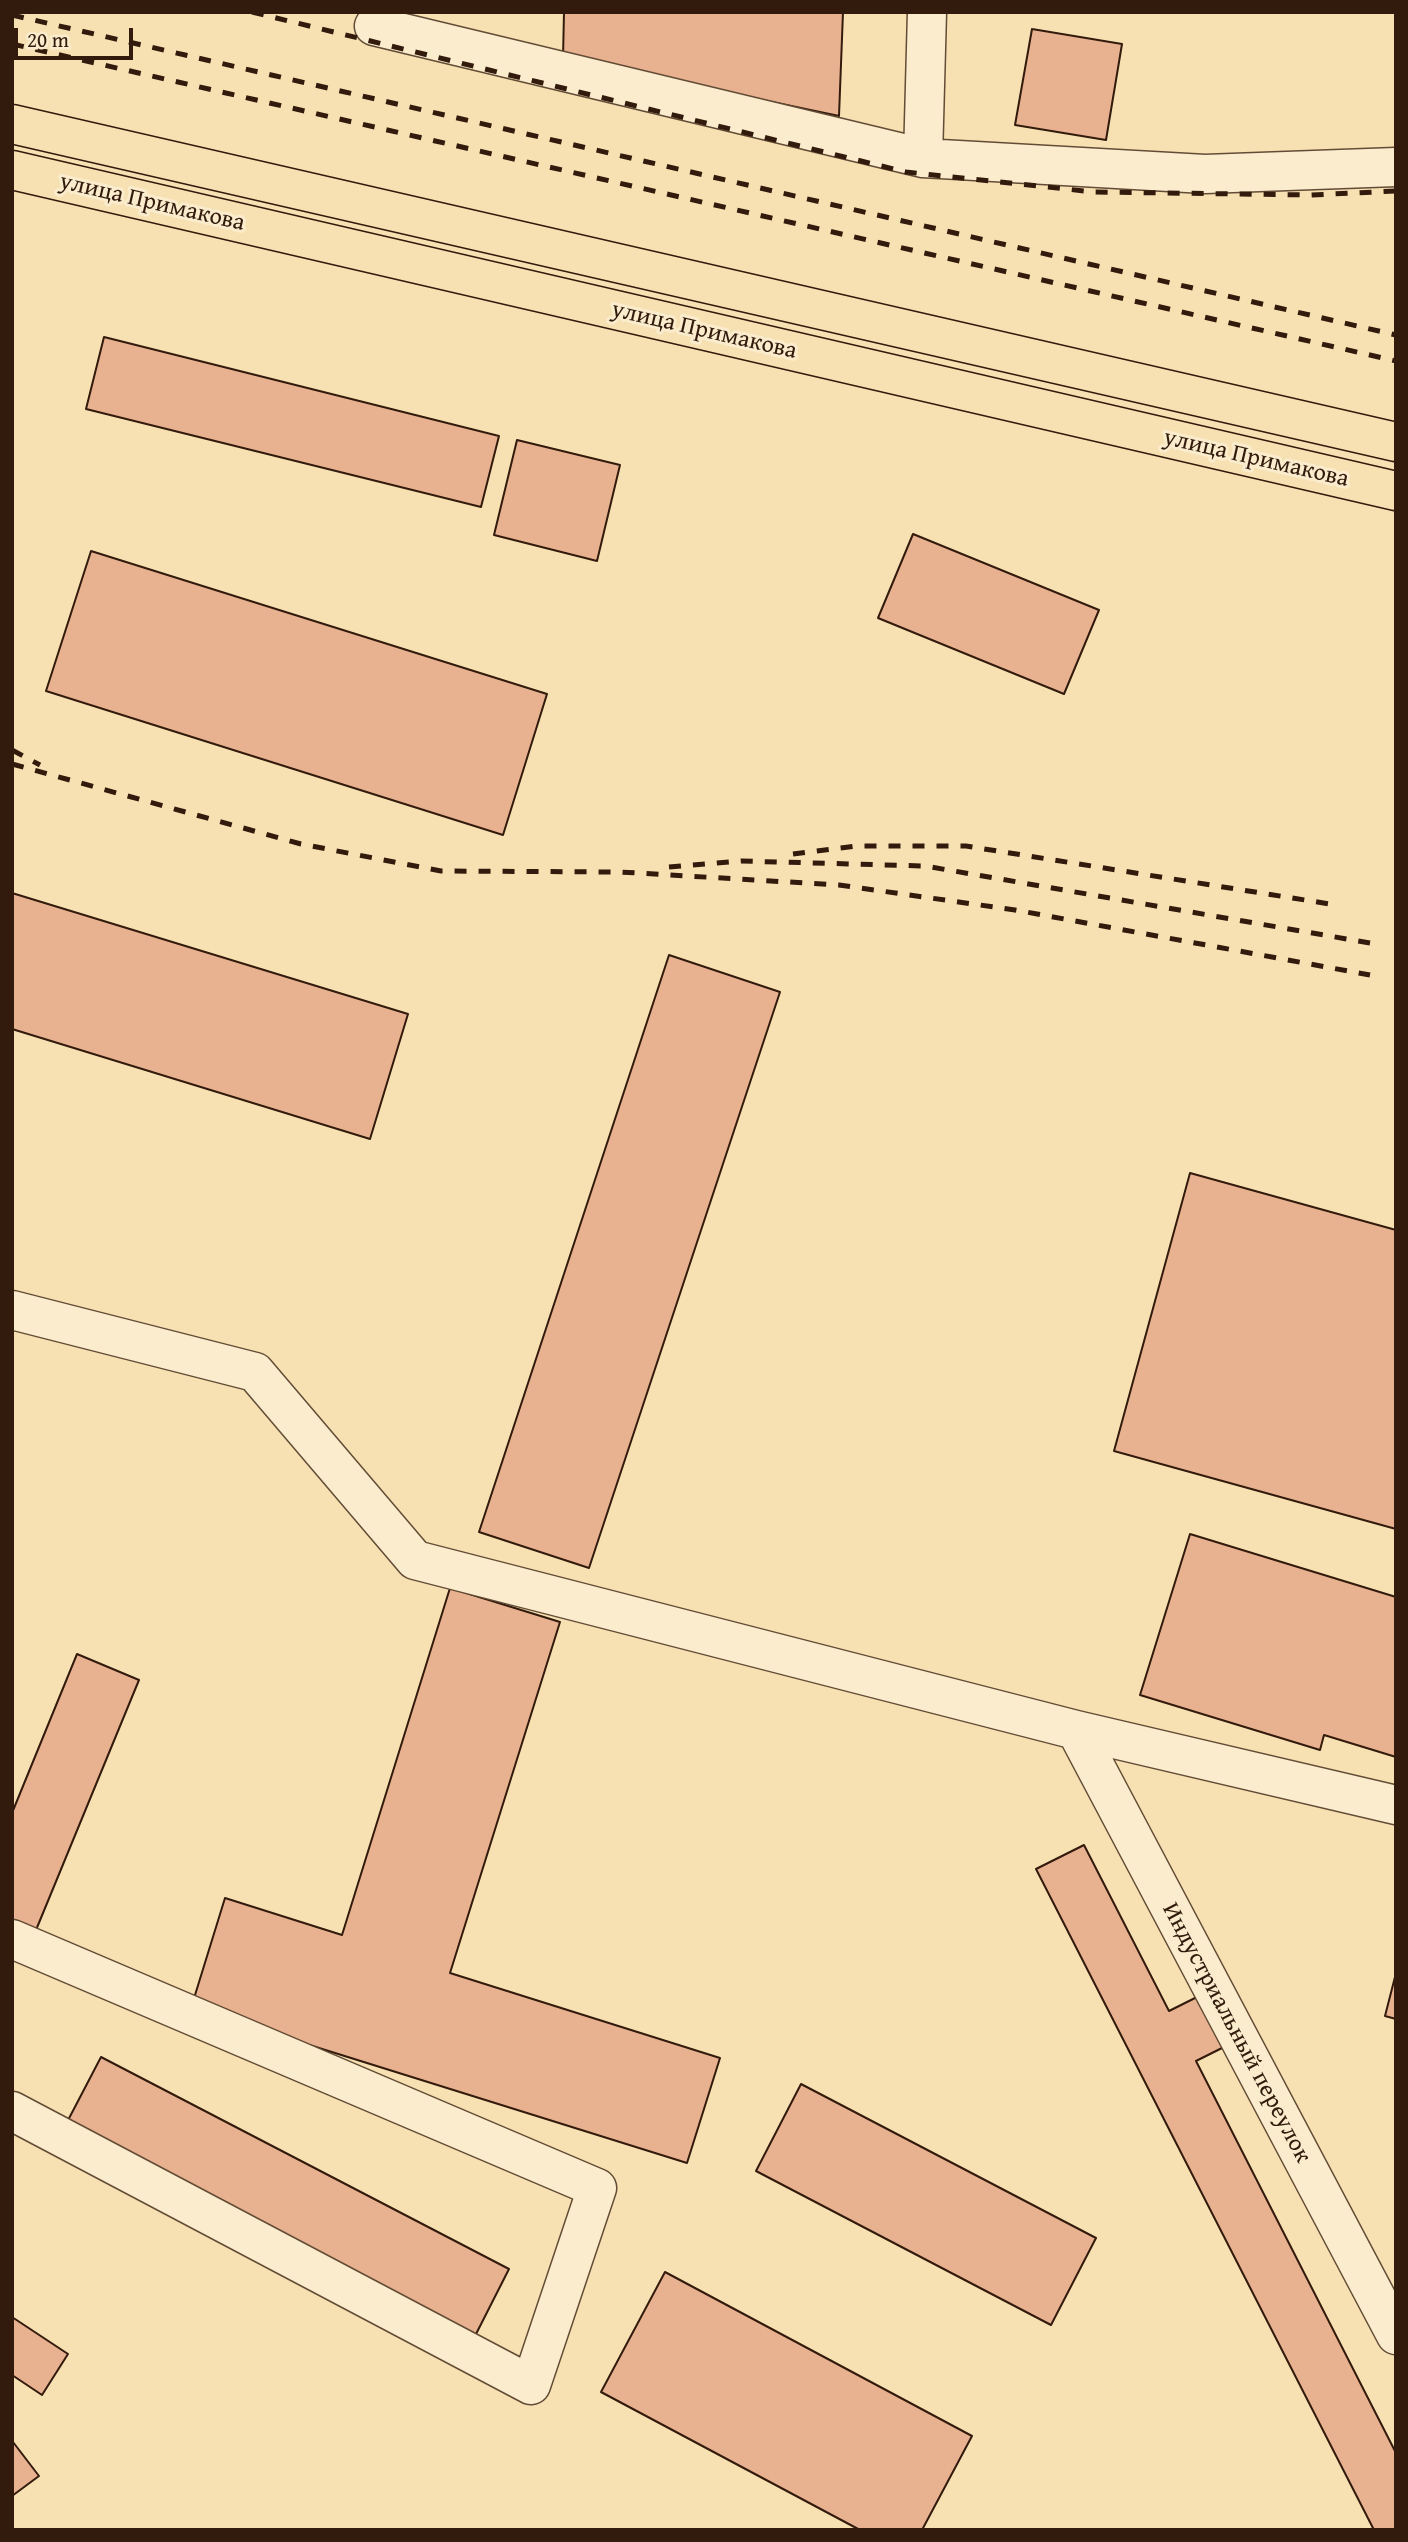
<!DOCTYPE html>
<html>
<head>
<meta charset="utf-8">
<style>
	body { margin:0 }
	#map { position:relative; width:1408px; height:2542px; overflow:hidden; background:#f7e1b2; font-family:"Gentium Book Plus",serif }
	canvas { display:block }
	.frame { position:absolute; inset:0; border:14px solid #321b0c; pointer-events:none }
	.scale { position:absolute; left:14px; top:28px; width:119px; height:32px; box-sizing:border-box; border:4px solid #321b0c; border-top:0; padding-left:9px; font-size:21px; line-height:24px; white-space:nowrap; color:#321b0c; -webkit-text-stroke:5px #faeccd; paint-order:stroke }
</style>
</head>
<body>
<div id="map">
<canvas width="1408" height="2542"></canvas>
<div class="frame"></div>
<div class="scale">20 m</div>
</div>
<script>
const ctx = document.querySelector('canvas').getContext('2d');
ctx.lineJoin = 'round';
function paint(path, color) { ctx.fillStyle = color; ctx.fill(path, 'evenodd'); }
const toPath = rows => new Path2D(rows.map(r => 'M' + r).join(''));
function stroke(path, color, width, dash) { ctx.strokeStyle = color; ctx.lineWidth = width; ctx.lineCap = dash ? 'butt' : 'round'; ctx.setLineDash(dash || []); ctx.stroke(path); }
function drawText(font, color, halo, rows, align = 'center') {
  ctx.font = font + ' "Gentium Book Plus",serif'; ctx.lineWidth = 6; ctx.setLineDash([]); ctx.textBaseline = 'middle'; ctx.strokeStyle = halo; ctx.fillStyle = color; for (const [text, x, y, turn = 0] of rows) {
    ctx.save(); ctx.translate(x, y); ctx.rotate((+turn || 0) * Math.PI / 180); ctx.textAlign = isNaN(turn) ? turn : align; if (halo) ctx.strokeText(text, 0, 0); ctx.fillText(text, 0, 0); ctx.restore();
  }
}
const building = toPath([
	[564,12,843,12,839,116,563,58,564,12],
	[1032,29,1122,44,1106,140,1015,125,1032,29],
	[104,337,499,436,481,507,86,409,104,337],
	[517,440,620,465,597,561,494,535,517,440],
	[913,534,1099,610,1064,694,878,618,913,534],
	[91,551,547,694,503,835,46,691,91,551],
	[12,893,408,1014,370,1139,12,1029,12,893],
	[669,955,780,992,589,1568,479,1532,669,955],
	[1190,1173,1396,1230,1396,1529,1114,1451,1190,1173],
	[1190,1534,1396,1597,1396,1757,1324,1735,1320,1750,1140,1695,1190,1534],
	[450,1588,560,1622,450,1973,720,2058,687,2163,191,2008,225,1898,342,1935,450,1588],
	[77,1654,139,1680,36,1930,12,1920,12,1813,77,1654],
	[1084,1845,1169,2011,1207,1992,1232,2043,1196,2061,1396,2453,1396,2530,1374,2530,1036,1869,1084,1845],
	[1396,1973,1396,2019,1385,2016,1396,1973],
	[101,2057,509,2269,474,2338,65,2126,101,2057],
	[801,2084,1096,2238,1051,2325,756,2171,801,2084],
	[665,2272,972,2436,922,2530,860,2530,601,2392,665,2272],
	[12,2317,68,2354,42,2395,12,2375,12,2317],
	[13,2442,39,2476,12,2496,12,2443,13,2442]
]);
paint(building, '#e8b190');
stroke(building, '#321b0c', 2);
const minor = toPath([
	[927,12,923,158,1205,174,1396,167],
	[374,26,923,158],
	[12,1310,255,1372,415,1560,1076,1730,1396,1805],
	[1076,1730,1396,2335],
	[12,1939,597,2188,531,2385,12,2111]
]);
const major = toPath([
	[12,124,1396,442],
	[12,170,1396,491]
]);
stroke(minor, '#634c36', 41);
stroke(major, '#321b0c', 41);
stroke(minor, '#faeccd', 38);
stroke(major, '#f7e1b2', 38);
stroke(toPath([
	[252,12,906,172,1094,192,1311,195,1396,191],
	[12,15,1396,335],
	[12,44,1396,361],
	[12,750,40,765],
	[12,764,301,844,441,871,620,872,839,885,1015,910,1370,975],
	[793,854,857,846,966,846,1330,904],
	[669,867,741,861,925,866,1370,943]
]), '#321b0c', 5, [12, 12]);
drawText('24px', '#321b0c', '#faeccd', [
	["улица Примакова",152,203,13],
	["улица Примакова",704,331,13],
	["улица Примакова",1256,459,13],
	["Индустриальный переулок",1236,2033,62]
]);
</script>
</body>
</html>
